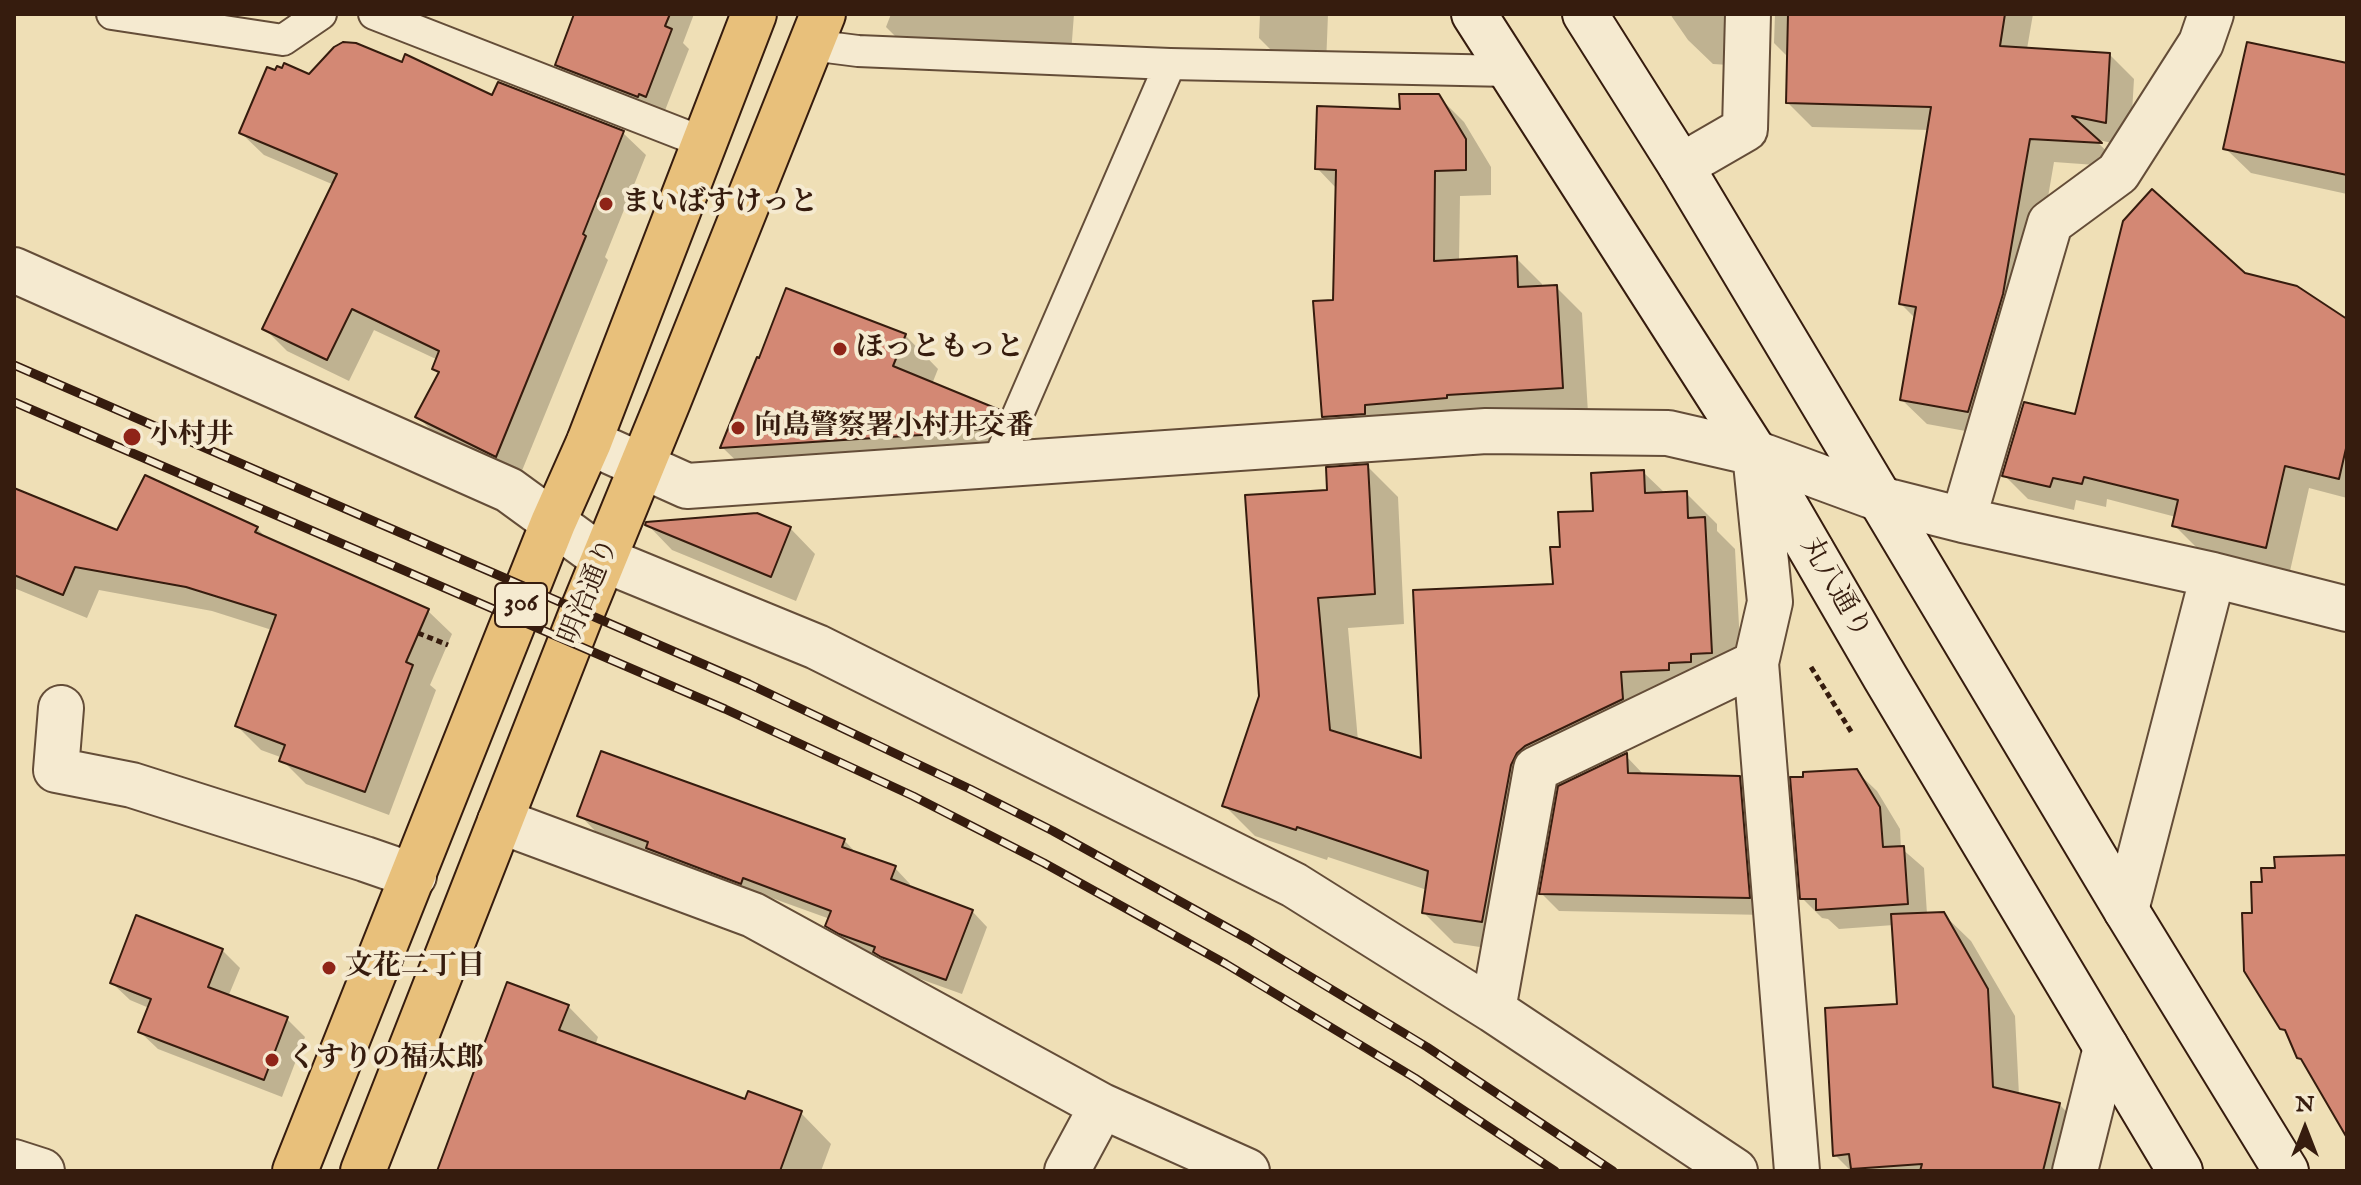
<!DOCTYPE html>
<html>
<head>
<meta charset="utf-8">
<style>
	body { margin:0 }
	#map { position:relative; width:2361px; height:1185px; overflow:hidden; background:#efdfb6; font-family:"IM FELL English",serif }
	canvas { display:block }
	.frame { position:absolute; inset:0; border:16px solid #361c0e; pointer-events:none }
	.north { position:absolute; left:2265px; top:1089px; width:80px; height:80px; -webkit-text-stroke:6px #f5ead0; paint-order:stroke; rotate:0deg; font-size:22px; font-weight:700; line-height:32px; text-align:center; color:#361c0e }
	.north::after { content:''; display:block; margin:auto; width:28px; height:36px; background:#361c0e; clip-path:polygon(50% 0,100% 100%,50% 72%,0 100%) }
</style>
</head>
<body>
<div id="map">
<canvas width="2361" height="1185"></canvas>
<div class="frame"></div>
<div class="north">N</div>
</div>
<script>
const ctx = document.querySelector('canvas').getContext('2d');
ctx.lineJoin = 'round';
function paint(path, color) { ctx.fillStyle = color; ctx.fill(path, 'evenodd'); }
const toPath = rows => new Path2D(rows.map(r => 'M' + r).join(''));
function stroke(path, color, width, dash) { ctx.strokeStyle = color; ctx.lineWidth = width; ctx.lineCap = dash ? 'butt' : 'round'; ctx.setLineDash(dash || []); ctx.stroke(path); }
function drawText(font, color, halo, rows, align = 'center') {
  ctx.font = font + ' "IM FELL English","Noto Serif JP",serif'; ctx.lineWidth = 8; ctx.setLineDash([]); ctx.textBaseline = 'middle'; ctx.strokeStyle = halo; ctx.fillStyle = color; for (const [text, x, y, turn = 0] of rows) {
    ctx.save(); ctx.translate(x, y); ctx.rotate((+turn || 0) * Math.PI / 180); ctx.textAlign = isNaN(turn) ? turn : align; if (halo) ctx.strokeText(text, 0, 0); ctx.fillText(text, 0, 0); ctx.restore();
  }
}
paint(toPath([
	[577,14,694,14,683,43,689,49,664,113,575,83,557,65],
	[891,14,1074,14,1070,67,916,57,886,27],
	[1260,14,1328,14,1326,65,1284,63,1259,38],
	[1670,14,1769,14,1746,66,1713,64,1688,40],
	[1775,14,2033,14,2027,49,2109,54,2134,79,2130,147,2094,139,2123,167,2054,162,2027,320,1993,436,1927,424,1902,400,1916,319,1901,304,1930,130,1812,127,1788,103,1789,58,1774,43],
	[2347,65,2347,194,2251,173,2225,148],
	[309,77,493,98,623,133,646,155,605,257,608,260,519,478,440,439,418,417,440,374,434,368,438,360,374,330,349,381,287,351,264,328,334,185,264,155,241,133],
	[1438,96,1464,122,1491,167,1491,195,1460,196,1459,261,1516,258,1542,284,1542,287,1556,287,1582,313,1588,413,1350,442,1324,416,1335,302,1337,189,1317,168,1402,111],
	[2244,275,2347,322,2347,498,2309,488,2290,571,2198,549,2174,525,2176,517,2107,499,2106,507,2076,500,2074,510,2028,499,2004,475],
	[905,335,938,369,932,384,999,412,1032,445,756,480,723,448],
	[1367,466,1398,497,1404,624,1348,628,1358,741,1423,761,1555,586,1562,549,1596,513,1643,472,1666,494,1686,493,1717,524,1717,531,1735,549,1742,683,1556,777,1512,952,1454,943,1424,913,1427,890,1328,857,1327,860,1255,836,1224,805,1329,492],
	[14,490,118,533,257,528,269,541,428,611,452,634,430,685,436,690,389,815,306,784,282,760,283,758,261,750,237,726,272,630,212,611,99,590,87,618,14,588],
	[647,524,790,528,815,554,796,601,672,550],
	[1626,756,1644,775,1739,777,1757,796,1767,915,1559,911,1541,893],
	[1856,771,1877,791,1900,829,1901,848,1924,868,1927,914,1943,914,1971,941,2015,1016,2019,1095,2059,1104,2086,1132,2077,1171,1851,1171,1835,1155,1900,1006,1894,925,1839,929,1828,919,1822,918,1802,898],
	[580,815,844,840,858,855,895,868,910,884,909,888,972,911,987,927,962,994,898,971,882,958,843,941,827,925,830,919,758,893,756,898,664,864,652,852,595,831],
	[222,950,240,968,228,997,287,1019,305,1037,282,1097,158,1049,140,1032,149,1008,130,1000,112,983],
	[568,1006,598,1037,595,1046,746,1101,801,1113,831,1144,821,1171,439,1171]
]), '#0003');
const building = toPath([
	[574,14,670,14,665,26,672,29,646,97,639,94,638,97,555,65,574,14],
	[1788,14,2005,14,2000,46,2110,53,2106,123,2072,116,2102,143,2030,139,2003,294,1968,412,1900,400,1916,307,1899,304,1931,107,1786,103,1788,14],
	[343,42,356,43,402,62,405,54,492,95,498,82,624,131,583,234,586,236,496,457,415,417,439,372,432,369,439,351,352,309,327,360,262,329,337,174,239,133,267,67,275,70,277,66,282,68,284,63,309,74,334,47,343,42],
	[2247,42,2347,63,2347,175,2223,149,2247,42],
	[1399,94,1439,94,1466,139,1466,170,1435,171,1434,261,1517,256,1518,287,1557,285,1563,388,1447,395,1447,398,1365,405,1365,414,1322,417,1313,301,1333,300,1336,170,1315,169,1317,106,1400,109,1399,94],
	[2152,189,2245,273,2297,286,2347,319,2347,444,2339,479,2285,466,2266,548,2172,526,2178,500,2084,477,2082,484,2053,478,2050,487,2002,476,2024,402,2075,414,2123,221,2152,189],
	[786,288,906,334,893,366,1000,410,992,428,921,435,720,448,757,357,759,358,786,288],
	[1368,464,1375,594,1318,598,1330,730,1421,758,1413,590,1553,584,1550,547,1560,547,1558,512,1593,511,1591,473,1644,470,1645,493,1687,491,1688,518,1705,517,1712,653,1691,654,1691,662,1669,663,1669,670,1621,672,1623,699,1525,746,1517,753,1511,765,1482,922,1422,913,1428,871,1297,827,1296,830,1222,806,1259,696,1245,495,1327,490,1326,467,1368,464],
	[145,475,258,527,255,532,429,609,406,662,413,665,365,792,279,761,285,745,235,726,276,615,186,587,75,567,63,595,14,575,14,488,117,530,145,475],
	[757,513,791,527,771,577,645,525,646,522,757,513],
	[601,751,845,839,842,847,896,866,891,879,973,910,946,980,881,957,873,952,875,947,839,934,825,926,831,911,743,878,741,884,646,848,648,842,577,816,601,751],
	[1627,753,1628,773,1740,776,1750,898,1539,894,1558,786,1627,753],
	[1857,769,1880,807,1883,847,1904,846,1908,904,1816,910,1816,899,1800,899,1790,777,1803,777,1803,772,1857,769],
	[2347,855,2347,1138,2301,1059,2297,1058,2285,1030,2280,1029,2244,971,2242,913,2252,913,2251,882,2262,882,2261,868,2275,868,2274,857,2347,855],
	[1944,912,1988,989,1993,1087,2060,1103,2043,1171,1920,1171,1922,1164,1851,1169,1849,1154,1833,1156,1825,1008,1897,1004,1891,914,1944,912],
	[136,915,223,949,208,987,288,1017,264,1080,138,1032,151,999,110,983,136,915],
	[507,982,569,1005,559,1030,745,1099,748,1091,802,1111,780,1171,437,1171,507,982]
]);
paint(building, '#d38874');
stroke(building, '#361c0e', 2);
const lane = toPath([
	[112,14,283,40,321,14],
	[374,14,705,143],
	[811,45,858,51,1170,64,1510,71],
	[996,465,1170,64]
]);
const street = toPath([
	[1681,166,1745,129,1748,14],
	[14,270,509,490,605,560,817,647,1294,885,1493,1010,1735,1171],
	[589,442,687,486,1486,431,1668,433,1755,453,1880,499,1963,520,2213,575,2347,609],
	[1755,453,1770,602,1756,663,1797,1171],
	[1963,520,2050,223,2118,173,2201,43,2211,14],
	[61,708,56,770,132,785,365,859,414,876],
	[500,821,753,915,1102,1106,1247,1171],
	[2126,910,2213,575],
	[1493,1010,1536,769,1756,663],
	[14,1162,42,1171],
	[1067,1171,1102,1106],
	[2075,1171,2106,1047]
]);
const secondary = toPath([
	[1474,14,1755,453,1885,677,2180,1171],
	[1585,14,1681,166,2126,910,2286,1171]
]);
const primary = toPath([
	[295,1171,553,523,589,442,754,14],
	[363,1171,582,612,668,402,823,14]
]);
stroke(lane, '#644d38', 34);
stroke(street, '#644d38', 48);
stroke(secondary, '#361c0e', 48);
stroke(primary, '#361c0e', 48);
stroke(toPath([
	[418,633,448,645],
	[1811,667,1852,733]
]), '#361c0e', 5, [6, 4]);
stroke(lane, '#f5ead0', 30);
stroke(street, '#f5ead0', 44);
stroke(secondary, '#f5ead0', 44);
stroke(primary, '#e8c07b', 44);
const rail = toPath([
	[14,365,749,684,970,789,1053,831,1248,939,1427,1047,1613,1171],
	[14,402,725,709,913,796,1044,863,1226,964,1415,1078,1555,1171]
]);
stroke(rail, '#361c0e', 9);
stroke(rail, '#f5ead0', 6, [18]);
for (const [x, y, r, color] of [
	[606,204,8,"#8f2418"],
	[840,349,8,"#8f2418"],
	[738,428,8,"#8f2418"],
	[132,437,10,"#8f2418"],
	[329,968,8,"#8f2418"],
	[272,1060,8,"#8f2418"]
]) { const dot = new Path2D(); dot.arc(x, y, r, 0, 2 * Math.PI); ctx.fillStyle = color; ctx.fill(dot); stroke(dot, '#f5ead0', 3); }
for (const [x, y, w] of [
	[521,605,52]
]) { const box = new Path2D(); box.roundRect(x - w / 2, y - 22, w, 44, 6); ctx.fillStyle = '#f5ead0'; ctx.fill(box); stroke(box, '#361c0e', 2); }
drawText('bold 26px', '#361c0e', null, [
	["306",521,605]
]);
drawText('bold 28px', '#361c0e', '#f5ead0', [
	["まいばすけっと",622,204],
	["ほっともっと",856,349],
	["向島警察署小村井交番",754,428],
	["小村井",150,437],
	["文花二丁目",345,968],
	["くすりの福太郎",288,1060]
], 'left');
drawText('28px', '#361c0e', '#f5ead0', [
	["丸八通り",1834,589,60],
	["明治通り",591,592,-68]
]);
</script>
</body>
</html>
